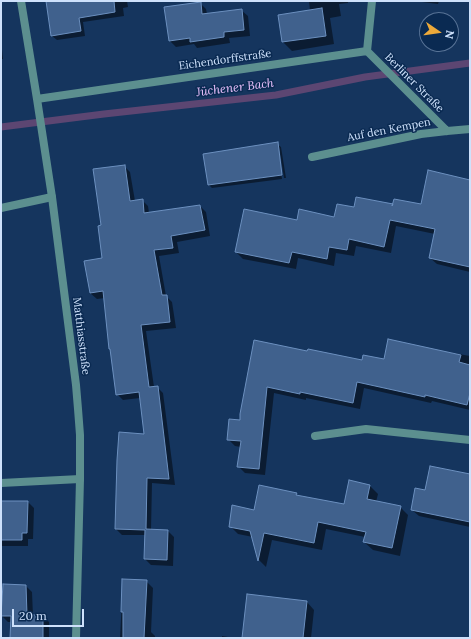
<!DOCTYPE html>
<html>
<head>
<meta charset="utf-8">
<style>
	body { margin:0 }
	#map { position:relative; width:471px; height:639px; overflow:hidden; background:#15355e; font-family:Lora,serif }
	canvas { display:block }
	.frame { position:absolute; inset:0; border:2px solid #cee1fb; pointer-events:none }
	.north { position:absolute; left:419px; top:12px; width:40px; height:40px; box-sizing:border-box; background:#0a2a52; border:1px solid #587396; border-radius:50%; rotate:103deg; font-size:11px; font-weight:700; line-height:16px; text-align:center; color:#cee1fb }
	.north::after { content:''; display:block; margin:auto; width:14px; height:18px; background:#eca93a; clip-path:polygon(50% 0,100% 100%,50% 72%,0 100%) }
	.scale { position:absolute; left:12px; top:609px; width:72px; height:18px; box-sizing:border-box; border:2px solid #cee1fb; border-top:0; padding-left:5px; font-size:12px; line-height:14px; white-space:nowrap; color:#cee1fb; -webkit-text-stroke:3px #0a2a52; paint-order:stroke }
</style>
</head>
<body>
<div id="map">
<canvas width="471" height="639"></canvas>
<div class="frame"></div>
<div class="north">N</div>
<div class="scale">20 m</div>
</div>
<script>
const ctx = document.querySelector('canvas').getContext('2d');
ctx.lineJoin = 'round';
function paint(path, color) { ctx.fillStyle = color; ctx.fill(path, 'evenodd'); }
const toPath = rows => new Path2D(rows.map(r => 'M' + r).join(''));
function stroke(path, color, width, dash) { ctx.strokeStyle = color; ctx.lineWidth = width; ctx.lineCap = dash ? 'butt' : 'round'; ctx.setLineDash(dash || []); ctx.stroke(path); }
function drawText(font, color, halo, rows, align = 'center') {
  ctx.font = font + ' Lora,serif'; ctx.lineWidth = 3; ctx.setLineDash([]); ctx.textBaseline = 'middle'; ctx.strokeStyle = halo; ctx.fillStyle = color; for (const [text, x, y, turn = 0] of rows) {
    ctx.save(); ctx.translate(x, y); ctx.rotate((+turn || 0) * Math.PI / 180); ctx.textAlign = isNaN(turn) ? turn : align; if (halo) ctx.strokeText(text, 0, 0); ctx.fillText(text, 0, 0); ctx.restore();
  }
}
paint(toPath([
	[47,1,127,1,128,7,123,8,124,16,83,22,85,36,57,40,52,36],
	[309,1,348,1,348,3,339,4,341,16,330,18,334,44,292,51,283,42,310,11],
	[414,1,439,1,438,4],
	[200,3,206,9,207,14,241,10,248,16,250,36,229,38,230,43,197,48,194,44,176,47,170,41,165,8],
	[1,40,3,59,1,59],
	[277,144,281,147,286,178,284,178,279,146,277,146,282,179,212,188,209,185],
	[124,166,130,172,135,201,142,200,148,206,149,213,200,206,206,212,210,236,177,242,179,253,159,256,166,296,172,302,176,328,146,331,154,387,157,387,163,393,175,485,152,483,151,530,168,531,174,537,173,566,151,565,145,559,146,535,122,535,116,529,145,435,140,398,123,400,117,394,105,298,97,299,90,293,103,259,102,226],
	[470,180,470,272,437,264,430,258,435,234,396,226,391,253,356,246,354,256,336,253,334,266,298,258,296,269,243,259,236,252,297,221,335,218,355,208,392,205,422,205],
	[255,342,362,361,385,360,447,353,447,352,470,356,470,410,432,401,431,403,364,388,360,409,306,398,306,400,274,393,265,475,245,473,238,466,241,447,235,446,228,439,242,422],
	[470,475,470,527,419,516,412,510,426,491],
	[370,486,378,494,376,502,400,507,408,515,400,556,373,550,364,542,365,537,326,529,322,550,272,540,266,567,259,560,253,537,238,534,230,526,255,511,296,494,298,496,345,505],
	[1,502,28,502,34,508,33,539,28,539,28,546,1,546],
	[123,580,146,581,153,588,151,632,155,636,155,638,120,638],
	[26,586,32,592,33,616,43,616,49,622,49,638,11,638,11,622,8,622,2,616],
	[247,595,307,602,314,610,311,638,243,638],
	[222,636,234,638,222,638]
]), '#0007');
stroke(toPath([
	[1,127,104,114,276,95,365,77,470,63]
]), '#5c4672', 7);
const building = toPath([
	[46,1,114,1,115,12,79,18,81,31,51,36,46,1],
	[201,2,202,14,242,9,244,30,224,32,224,37,190,42,190,38,169,41,164,7,201,2],
	[322,8,326,36,282,42,278,15,322,8],
	[278,142,282,175,208,185,203,154,278,142],
	[125,165,130,201,143,199,144,213,200,205,205,230,171,236,173,248,154,250,162,295,167,295,170,322,141,325,149,387,158,386,169,479,147,478,146,529,168,530,167,560,144,559,145,530,115,529,117,460,119,432,144,434,139,392,116,395,110,349,109,349,103,291,90,293,84,261,102,258,98,226,101,225,93,169,125,165],
	[428,170,470,180,470,267,429,258,435,229,390,220,384,247,349,239,347,250,329,247,327,259,292,252,289,263,235,252,244,209,297,220,299,209,334,217,337,204,354,207,356,197,393,204,392,206,394,199,421,204,428,170],
	[388,339,461,355,459,362,470,365,470,393,467,405,425,395,425,397,357,382,353,403,300,392,300,394,267,387,259,469,237,467,241,441,227,440,229,419,240,420,240,414,254,340,307,351,308,349,362,360,363,355,384,359,388,339],
	[430,466,470,474,470,522,411,510,415,488,425,490,430,466],
	[349,480,370,485,367,499,401,506,392,548,363,542,366,532,318,522,314,543,264,533,258,561,250,531,229,527,232,505,254,510,259,485,297,493,296,495,344,504,349,480],
	[1,501,28,501,27,533,22,533,22,540,1,540,1,501],
	[122,579,147,580,144,638,123,638,123,612,121,612,122,579],
	[3,584,26,585,27,615,43,615,43,638,10,638,11,616,1,616,3,584],
	[247,594,307,601,303,638,242,638,247,594]
]);
paint(building, '#40618d');
stroke(building, '#6c90bf', 1);
stroke(toPath([
	[1,208,52,197],
	[1,483,80,479]
]), '#5c8f8f', 8);
stroke(toPath([
	[21,1,37,99,52,197,76,385,78,409,80,435,80,479,76,638],
	[367,51,447,131],
	[367,51,372,1],
	[37,99,367,51],
	[312,157,421,134,447,131,470,129],
	[315,436,366,429,470,440]
]), '#5c8f8f', 8);
drawText('11px', '#cee1fb', '#0a2a52', [
	["Eichendorffstraße",225,60,-8],
	["Berliner Straße",414,83,45],
	["Auf den Kempen",389,130,-11],
	["Matthiasstraße",81,336,83]
]);
drawText('italic 12px', '#e9c0fb', '#0a2a52', [
	["Jüchener Bach",235,88,-7]
]);
</script>
</body>
</html>
